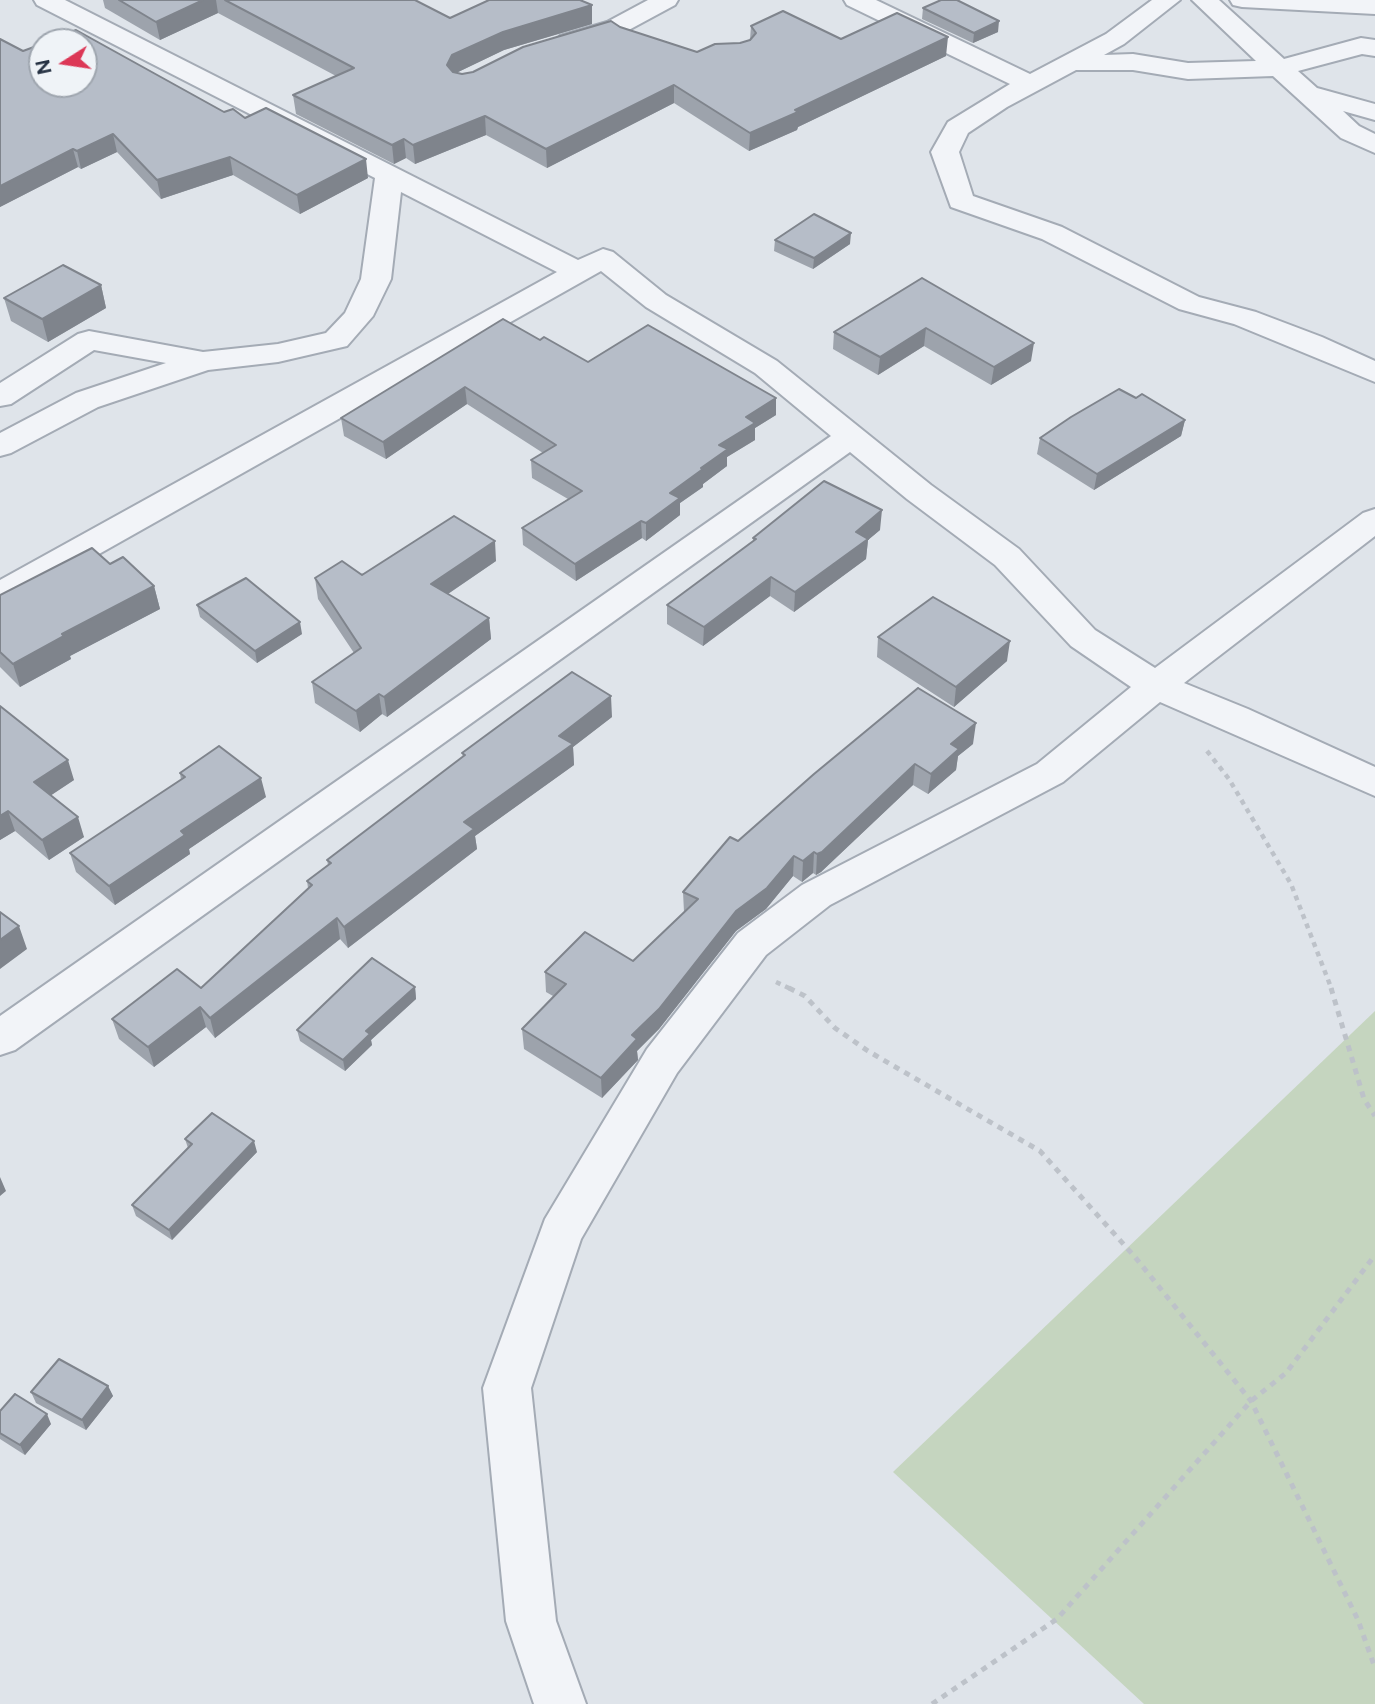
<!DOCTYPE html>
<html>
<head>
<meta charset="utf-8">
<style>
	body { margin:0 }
	#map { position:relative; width:1375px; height:1704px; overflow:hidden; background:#dfe4ea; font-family:Figtree,sans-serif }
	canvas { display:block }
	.north { position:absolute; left:28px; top:28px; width:70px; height:70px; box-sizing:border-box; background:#eff3f7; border:2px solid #9fa6af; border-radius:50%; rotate:258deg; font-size:19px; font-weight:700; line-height:28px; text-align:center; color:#263243 }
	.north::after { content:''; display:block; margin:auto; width:24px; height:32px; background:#dc3756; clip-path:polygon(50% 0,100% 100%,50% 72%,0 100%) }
</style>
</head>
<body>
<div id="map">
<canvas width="1375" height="1704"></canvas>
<div class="north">N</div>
</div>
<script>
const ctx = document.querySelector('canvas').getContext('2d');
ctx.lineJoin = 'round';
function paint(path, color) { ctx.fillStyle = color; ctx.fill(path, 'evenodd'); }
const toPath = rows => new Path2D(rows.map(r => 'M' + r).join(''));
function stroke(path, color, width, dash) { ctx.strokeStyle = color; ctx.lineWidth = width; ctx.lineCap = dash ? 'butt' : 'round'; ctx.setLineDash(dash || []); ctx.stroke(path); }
paint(toPath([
	[1375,1011,1375,1704,1144,1704,893,1472]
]), '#c5d5bf');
const minor = toPath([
	[34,0,65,0,578,260,603,249,613,252,666,295,777,361,931,485,1019,549,1095,630,1155,668,1363,513,1375,509,1375,536,1184,683,1248,709,1375,767,1375,796,1160,702,1063,782,830,905,766,955,677,1073,581,1239,531,1388,556,1621,586,1704,534,1704,506,1621,483,1388,545,1219,647,1049,738,933,802,885,1037,764,1131,687,1071,646,995,565,907,499,850,452,15,1050,0,1055,0,1016,831,436,755,373,646,307,601,271,12,603,0,606,0,580,557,272,401,192,391,279,373,316,347,346,278,362,208,370,98,407,11,453,0,456,0,433,76,393,166,363,94,350,11,404,0,406,0,383,78,334,89,331,203,352,278,344,326,333,345,313,361,279,375,178,37,5,34,0],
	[648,0,678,0,675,5,625,32,569,49,560,46,556,41,560,36,607,22,648,0],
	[844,0,876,0,1030,74,1106,34,1152,0,1180,0,1124,44,1104,55,1133,54,1188,63,1256,61,1192,0,1219,0,1284,59,1361,38,1375,40,1375,56,1362,54,1298,71,1317,88,1375,104,1375,120,1343,111,1359,126,1375,134,1375,153,1341,138,1273,76,1188,79,1133,70,1076,70,1007,107,968,133,959,152,973,196,1062,227,1199,297,1256,312,1322,337,1375,361,1375,382,1234,324,1179,309,1042,239,951,207,931,152,948,122,1010,84,847,5,844,0],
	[1230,0,1375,0,1375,14,1242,7,1233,5,1230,0]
]);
stroke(minor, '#a4abb5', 4);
stroke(toPath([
	[1207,751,1229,779,1291,884,1332,990],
	[776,982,793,990]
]), '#bdc2c9', 4.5, [5, 5]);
stroke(toPath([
	[789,988,805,996,835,1028,868,1051,1040,1151,1135,1257,1251,1401,1358,1620,1375,1668],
	[1331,988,1364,1099,1375,1116],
	[932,1704,1057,1619,1251,1401,1286,1373,1375,1255]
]), '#bdc2c9', 5, [6, 6]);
paint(minor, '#f2f4f8');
paint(toPath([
	[103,0,415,0,450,18,592,5,592,24,504,50,456,73,462,74,473,72,620,27,697,52,740,43,750,40,751,26,946,56,798,127,797,130,749,151,674,103,547,168,486,135,415,164,406,158,394,164,296,114,293,95,336,76,218,13,160,40,105,8],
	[923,8,998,32,973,43,922,19],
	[0,39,23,51,245,118,368,178,300,214,233,175,161,199,117,152,81,169,78,167,0,207],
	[775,240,850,244,813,269,774,251],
	[922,278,1031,361,991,385,924,346,878,375,833,349,834,332],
	[101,285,106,308,48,342,11,321,4,298],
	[540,340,588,362,776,415,755,428,755,440,727,457,727,466,703,484,703,487,680,503,680,515,646,541,642,538,576,581,523,545,522,528,568,499,532,478,531,460,543,453,467,404,386,459,344,436,341,418],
	[1136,398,1185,420,1181,436,1094,490,1037,454,1040,438],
	[880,530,868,540,866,559,794,612,770,596,703,646,667,624,667,605,753,542,753,538],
	[496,561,448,594,489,618,491,639,387,717,382,714,360,732,315,703,312,682,354,653,318,599,315,578],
	[110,564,154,586,160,609,70,656,71,659,20,687,0,667,0,595],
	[197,605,302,634,257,663,200,617],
	[878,637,1007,661,954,707,877,657],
	[0,706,74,780,51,795,84,837,49,860,15,831,0,840],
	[612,717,573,747,574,765,475,836,477,849,348,948,340,939,215,1038,206,1027,154,1067,119,1039,112,1019,201,988,308,888,307,881,328,865,327,860,463,757,462,753],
	[973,744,958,756,956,770,928,794,913,785,821,872,816,875,813,873,802,882,793,876,766,909,736,931,659,1029,637,1051,638,1060,602,1098,524,1049,522,1029,553,996,546,992,545,972,633,961,684,912,683,892,814,774],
	[180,773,266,797,189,849,190,854,115,905,76,872,70,853,181,780],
	[415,987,416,999,371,1040,372,1045,345,1071,300,1041,297,1030],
	[185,1139,257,1152,172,1240,136,1216,132,1205,188,1148],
	[108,1386,113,1396,86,1430,36,1403,31,1392],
	[0,1411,51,1424,25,1455,0,1439]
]), '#9da3ac');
paint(toPath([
	[203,0,216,0,218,13,160,40,156,22],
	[592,5,592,24,504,50,454,74,447,65,452,55,503,32],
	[999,21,998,32,973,43,974,33],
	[948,37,946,56,798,127,797,130,749,151,750,133,795,110],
	[674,85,674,103,547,168,546,149],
	[485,116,486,135,415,164,413,145],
	[113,134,117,152,81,169,77,151],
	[404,139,406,158,394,164,392,145],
	[73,149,78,167,0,207,0,186],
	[230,157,233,175,161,199,157,180],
	[366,159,368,178,300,214,297,195],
	[851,233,850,244,813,269,814,258],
	[101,285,106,308,48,342,42,319],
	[926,328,924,346,878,375,880,357],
	[1034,343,1031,361,991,385,994,367],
	[465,387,467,404,386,459,383,442],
	[776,398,776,415,755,428,755,440,727,457,727,466,703,484,703,487,680,503,680,515,646,541,646,523,670,493,701,468,719,445,746,417],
	[1185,420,1181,436,1094,490,1097,474],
	[882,510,880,530,868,540,866,559,794,612,795,592,856,532],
	[641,521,642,538,576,581,575,564],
	[495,541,496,561,433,604,431,584],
	[771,577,770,596,703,646,704,627],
	[154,586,160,609,70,656,71,659,20,687,13,664,62,634],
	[489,618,491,639,387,717,384,697],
	[300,622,302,634,257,663,255,651],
	[1010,641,1007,661,954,707,956,687],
	[379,694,382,714,360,732,356,711],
	[611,696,612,717,573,747,574,765,475,836,477,849,348,948,344,927,464,822,559,736],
	[976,723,973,744,958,756,956,770,928,794,931,774,951,744],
	[68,760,74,780,41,802,34,782],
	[915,764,913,785,821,872,816,875,817,854],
	[261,778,266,797,189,849,190,854,115,905,109,886,181,831],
	[8,811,15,831,0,840,0,816],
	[78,817,84,837,49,860,42,840],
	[814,852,813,873,802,882,803,861],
	[794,856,793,876,766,909,736,931,659,1029,637,1051,638,1060,602,1098,601,1078,632,1035,736,911],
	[337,918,340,939,215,1038,210,1018],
	[19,926,27,949,0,969,0,940],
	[415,987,416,999,371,1040,372,1045,345,1071,343,1060,366,1031],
	[200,1007,206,1027,154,1067,148,1047],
	[254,1141,257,1152,172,1240,169,1230],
	[0,1177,6,1191,0,1196],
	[108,1386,113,1396,86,1430,82,1420],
	[47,1414,51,1424,25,1455,20,1445]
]), '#7f848c');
const building = toPath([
	[119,0,203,0,156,22,119,0],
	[225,0,415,0,450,18,489,0,580,0,592,5,503,32,452,55,447,65,453,72,462,74,473,72,523,47,611,21,620,27,697,52,715,44,740,43,750,40,756,33,751,26,783,11,841,39,897,13,948,37,795,110,798,112,750,133,674,85,546,149,485,116,413,145,404,139,392,145,293,95,354,68,225,0],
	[941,0,957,0,999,21,974,33,923,8,941,0],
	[76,30,224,112,233,109,245,118,266,108,366,159,297,195,230,157,157,180,113,134,77,151,73,149,0,186,0,39,23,51,42,44,42,84,84,84,84,42,46,42,76,30],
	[814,214,851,233,814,258,775,240,814,214],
	[63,265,101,285,42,319,4,298,63,265],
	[922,278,1034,343,994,367,926,328,880,357,834,332,922,278],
	[503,319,540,340,544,337,588,362,648,325,776,398,746,417,755,423,719,445,728,449,701,468,703,469,670,493,680,498,646,523,641,521,575,564,522,528,582,491,531,460,556,445,465,387,383,442,341,418,503,319],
	[1119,389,1136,398,1142,394,1185,420,1097,474,1040,438,1071,417,1119,389],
	[824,481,882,510,856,532,868,539,795,592,771,577,704,627,667,605,756,539,753,538,824,481],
	[454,516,495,541,431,584,489,618,384,697,379,694,356,711,312,682,361,648,315,578,342,561,362,575,454,516],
	[92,548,110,564,123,557,154,586,62,634,64,636,13,664,0,652,0,595,92,548],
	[246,578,300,622,255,651,197,605,246,578],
	[933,597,1010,641,956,687,878,637,933,597],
	[572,672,611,696,559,736,573,744,464,822,474,829,344,927,337,918,210,1018,200,1007,148,1047,112,1019,177,969,201,988,312,885,307,881,331,863,327,860,465,755,462,753,572,672],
	[918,688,976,723,951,744,959,749,931,774,915,764,822,852,817,854,814,852,803,861,794,856,767,888,736,911,659,1009,632,1035,637,1039,601,1078,522,1029,566,984,545,972,585,932,633,961,698,899,683,892,730,837,738,841,814,774,918,688],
	[0,706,68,760,34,782,78,817,42,840,8,811,0,816,0,706],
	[219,746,261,778,181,831,185,835,109,886,70,853,185,777,180,773,219,746],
	[0,912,19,926,0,940,0,912],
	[372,958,415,987,366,1031,370,1034,343,1060,297,1030,372,958],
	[212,1113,254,1141,169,1230,132,1205,192,1144,185,1139,212,1113],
	[59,1359,108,1386,82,1420,31,1392,59,1359],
	[15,1394,47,1414,20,1445,0,1433,0,1411,15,1394]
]);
paint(building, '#b6bdc8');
stroke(building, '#7f848c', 2);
</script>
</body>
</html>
